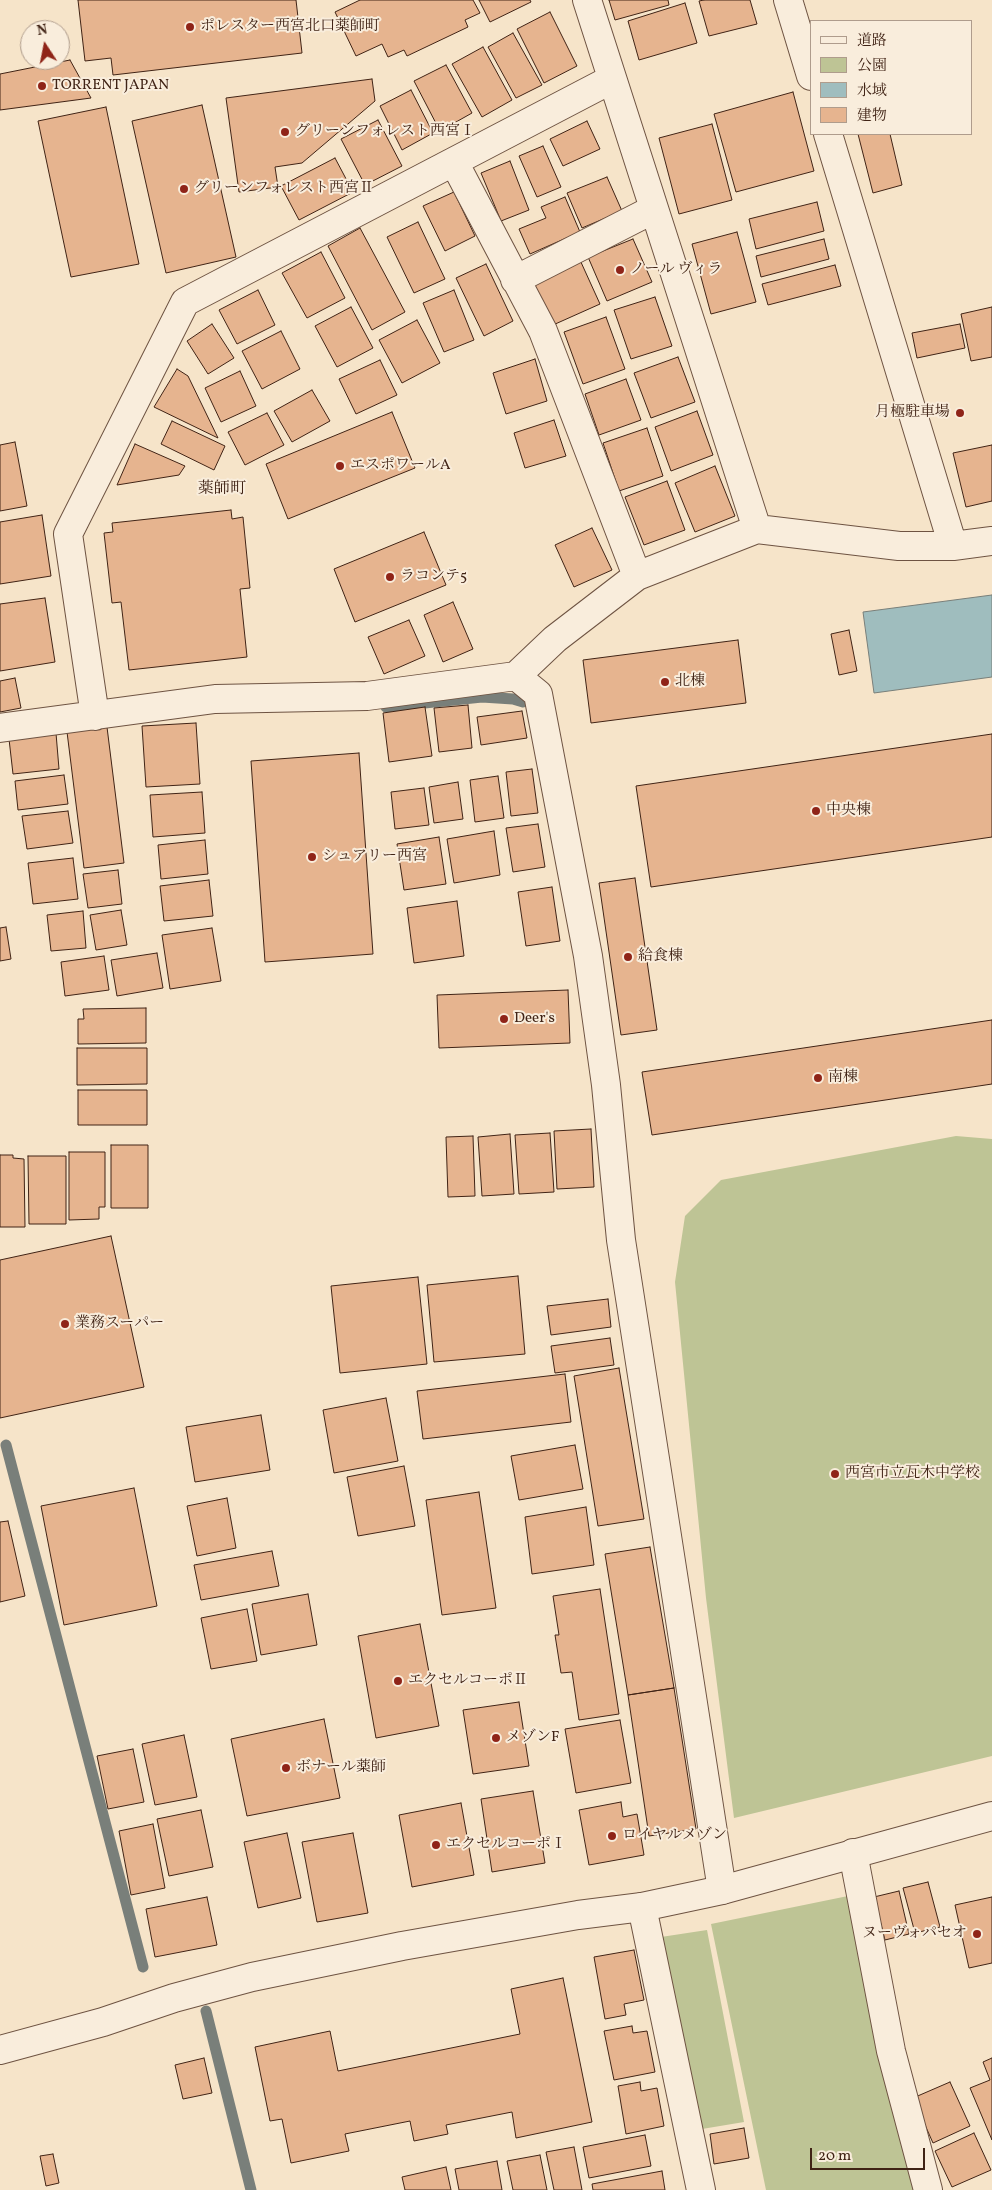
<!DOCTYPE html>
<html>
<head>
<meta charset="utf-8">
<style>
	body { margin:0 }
	#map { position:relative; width:992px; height:2190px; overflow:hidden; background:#f6e4c9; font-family:Vollkorn,"Noto Serif JP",serif }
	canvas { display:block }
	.legend { position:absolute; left:810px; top:20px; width:162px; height:115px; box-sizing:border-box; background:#f9eddc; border:1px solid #af9c8c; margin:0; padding:6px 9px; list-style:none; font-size:15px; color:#402315 }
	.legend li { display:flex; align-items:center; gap:10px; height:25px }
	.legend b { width:25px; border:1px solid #af9c8c }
	.north { position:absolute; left:20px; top:20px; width:50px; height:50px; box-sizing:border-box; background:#f9eddc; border:1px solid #af9c8c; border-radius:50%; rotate:349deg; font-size:14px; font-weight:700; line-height:20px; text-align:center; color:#402315 }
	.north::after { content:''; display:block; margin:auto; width:18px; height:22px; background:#8f2418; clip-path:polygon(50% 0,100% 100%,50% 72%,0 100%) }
	.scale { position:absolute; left:810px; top:2148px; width:115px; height:22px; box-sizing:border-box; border:2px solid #402315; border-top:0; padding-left:6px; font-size:15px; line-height:18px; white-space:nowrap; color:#402315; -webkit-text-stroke:4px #f9eddc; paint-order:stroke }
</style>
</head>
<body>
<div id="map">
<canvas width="992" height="2190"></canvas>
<ul class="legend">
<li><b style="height:6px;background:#f9eddc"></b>道路</li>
<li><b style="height:14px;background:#bec495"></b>公園</li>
<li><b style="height:14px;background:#9fbdbe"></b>水域</li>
<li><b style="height:14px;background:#e6b48f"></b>建物</li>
</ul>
<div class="north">N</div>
<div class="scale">20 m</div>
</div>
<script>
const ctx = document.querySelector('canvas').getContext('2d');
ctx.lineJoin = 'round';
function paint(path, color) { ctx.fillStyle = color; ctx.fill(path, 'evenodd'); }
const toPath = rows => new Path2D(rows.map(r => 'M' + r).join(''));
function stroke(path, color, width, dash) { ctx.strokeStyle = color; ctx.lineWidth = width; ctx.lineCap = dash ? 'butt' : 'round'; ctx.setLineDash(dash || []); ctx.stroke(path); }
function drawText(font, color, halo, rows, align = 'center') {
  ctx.font = font + ' Vollkorn,"Noto Serif JP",serif'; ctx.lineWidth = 4; ctx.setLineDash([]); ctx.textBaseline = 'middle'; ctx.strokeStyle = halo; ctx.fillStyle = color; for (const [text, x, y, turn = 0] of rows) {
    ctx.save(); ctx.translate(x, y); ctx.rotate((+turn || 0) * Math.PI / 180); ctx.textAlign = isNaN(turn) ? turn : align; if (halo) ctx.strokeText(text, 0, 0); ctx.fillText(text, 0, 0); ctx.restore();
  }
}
paint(toPath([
	[956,1136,992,1139,992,1756,734,1818,706,1598,675,1282,685,1216,721,1180],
	[848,1896,916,2190,766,2190,711,1924],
	[707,1930,744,2122,702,2129,661,1937]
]), '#bec495');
const water = toPath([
	[992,595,992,677,874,693,863,612,992,595]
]);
paint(water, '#9fbdbe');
stroke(water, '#797f7a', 1);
stroke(toPath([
	[386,707,482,697,513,699,523,702],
	[6,1445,143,1967],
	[206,2011,251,2190]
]), '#797f7a', 11);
const building = toPath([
	[78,0,296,0,302,53,113,75,111,58,85,61,78,0],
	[360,0,473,0,480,13,465,20,468,27,407,56,404,50,388,57,382,44,356,56,335,12,360,0],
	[479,0,530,0,531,2,490,22,479,0],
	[609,0,668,0,669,5,615,20,609,0],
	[704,0,750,0,757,24,709,36,699,1,704,0],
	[685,3,697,43,639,60,628,21,685,3],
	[550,12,577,66,544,83,517,29,550,12],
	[513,33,542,85,516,98,488,47,513,33],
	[483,47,512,100,482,117,452,64,483,47],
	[70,60,91,98,0,110,0,74,70,60],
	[446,65,472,113,440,131,414,81,446,65],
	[372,79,375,101,302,163,275,167,278,187,239,192,226,98,372,79],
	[411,90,433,133,402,150,380,106,411,90],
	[793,92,814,171,736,192,714,114,793,92],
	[202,105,236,257,166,273,132,121,202,105],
	[106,107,139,264,71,277,38,121,106,107],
	[378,120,402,166,365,185,341,139,378,120],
	[587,121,600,149,563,166,550,139,587,121],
	[712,124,732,200,679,214,659,138,712,124],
	[858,134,890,134,902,185,873,193,858,134],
	[543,146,561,187,537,197,519,156,543,146],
	[335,158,353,192,299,220,281,186,335,158],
	[510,161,529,210,501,221,481,173,510,161],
	[607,177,622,211,582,228,567,193,607,177],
	[454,192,475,236,445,251,423,206,454,192],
	[565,197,580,232,530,254,519,229,546,218,541,207,565,197],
	[817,202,824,231,756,249,749,219,817,202],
	[418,222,445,279,414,293,387,237,418,222],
	[360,228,405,312,372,330,328,246,360,228],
	[737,232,756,302,711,314,692,244,737,232],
	[633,239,652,282,607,301,588,257,633,239],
	[824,239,829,259,761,277,756,256,824,239],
	[321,252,345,298,307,318,282,273,321,252],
	[580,260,600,304,553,325,533,281,580,260],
	[486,264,513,321,484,336,456,278,486,264],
	[835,265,841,286,768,305,762,284,835,265],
	[258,290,275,325,237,344,219,310,258,290],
	[454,290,474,340,444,352,423,303,454,290],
	[655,297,672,346,631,359,614,310,655,297],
	[351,307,373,348,337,367,315,326,351,307],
	[992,307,992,357,971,361,961,314,992,307],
	[606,317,625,369,583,384,564,332,606,317],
	[417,320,440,363,402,383,379,340,417,320],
	[212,324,234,358,208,374,187,341,212,324],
	[960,324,965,348,917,358,912,333,960,324],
	[281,331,300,369,262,389,242,351,281,331],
	[678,357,695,402,651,418,634,373,678,357],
	[535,359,547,401,506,414,493,373,535,359],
	[380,360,397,395,356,414,339,379,380,360],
	[177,369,188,376,218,438,154,407,177,369],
	[240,371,256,406,221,422,205,388,240,371],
	[626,379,641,420,599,435,585,394,626,379],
	[312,390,330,421,292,442,274,411,312,390],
	[697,411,713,455,671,471,655,427,697,411],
	[392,412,415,468,288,519,266,464,392,412],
	[267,413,284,445,245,465,228,432,267,413],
	[554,420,566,456,525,468,514,433,554,420],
	[172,421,225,446,214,470,161,444,172,421],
	[647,428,663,476,619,491,603,443,647,428],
	[15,442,27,506,0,511,0,445,15,442],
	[135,444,185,466,179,475,117,485,135,444],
	[992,445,992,501,966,507,953,453,992,445],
	[715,466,735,516,695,532,675,483,715,466],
	[667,481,685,530,644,545,625,497,667,481],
	[231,510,232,519,243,517,250,588,240,589,247,657,129,670,121,602,112,603,104,533,113,532,112,523,231,510],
	[42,515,51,576,0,584,0,522,42,515],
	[592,528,612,570,574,587,555,545,592,528],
	[424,532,446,585,355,622,334,569,424,532],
	[45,598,55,662,0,671,0,604,45,598],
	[453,602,473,649,443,662,424,615,453,602],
	[409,620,425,656,384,674,368,637,409,620],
	[849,630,857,671,839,675,831,634,849,630],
	[738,640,746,703,591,723,583,660,738,640],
	[15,678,21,708,0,712,0,681,15,678],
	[468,705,472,748,439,752,434,708,468,705],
	[425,707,432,756,389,762,383,713,425,707],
	[522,711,527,738,481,745,477,717,522,711],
	[196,723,200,784,146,787,142,726,196,723],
	[107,727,124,863,84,868,67,732,107,727],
	[56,733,59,769,13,774,9,739,56,733],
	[992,734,992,837,651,887,636,786,992,734],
	[359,753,373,954,265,962,251,761,359,753],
	[532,769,538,813,511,816,506,772,532,769],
	[64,775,68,804,18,810,15,781,64,775],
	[498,776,504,818,475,822,470,780,498,776],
	[458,782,463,819,434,823,429,787,458,782],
	[424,788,429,825,395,829,391,792,424,788],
	[202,792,205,833,153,837,150,795,202,792],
	[68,811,73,843,27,849,22,816,68,811],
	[538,824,545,867,513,872,506,828,538,824],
	[494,831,500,875,454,883,447,839,494,831],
	[439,837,446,884,404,890,397,844,439,837],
	[205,840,208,874,161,879,158,845,205,840],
	[73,858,78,899,33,904,28,863,73,858],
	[118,870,122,904,88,908,83,874,118,870],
	[635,878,657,1030,621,1035,599,883,635,878],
	[209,880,213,916,164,921,160,886,209,880],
	[552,887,560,941,526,946,518,892,552,887],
	[457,901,464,956,414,963,407,908,457,901],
	[121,910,127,945,96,950,90,915,121,910],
	[83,911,86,948,51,951,47,915,83,911],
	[6,927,11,959,0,961,0,928,6,927],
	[212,928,221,981,170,989,162,935,212,928],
	[157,953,163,988,117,996,111,960,157,953],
	[104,956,109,990,65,996,61,962,104,956],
	[568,990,570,1043,439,1048,437,995,568,990],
	[146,1008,146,1043,78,1044,78,1019,84,1019,83,1009,146,1008],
	[992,1020,992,1084,652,1135,642,1072,992,1020],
	[77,1048,147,1048,147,1084,77,1085,77,1048],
	[78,1090,147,1090,147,1125,78,1125,78,1090],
	[591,1129,594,1187,557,1189,554,1131,591,1129],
	[550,1133,554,1192,519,1194,515,1135,550,1133],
	[510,1134,514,1194,482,1196,478,1137,510,1134],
	[473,1136,475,1196,448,1197,446,1137,473,1136],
	[111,1145,148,1145,148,1208,111,1208,111,1145],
	[69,1152,105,1152,105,1207,99,1207,99,1219,69,1220,69,1152],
	[0,1155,13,1155,13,1158,24,1159,25,1227,0,1227,0,1155],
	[28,1156,66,1156,66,1224,29,1224,28,1156],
	[111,1236,144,1387,0,1418,0,1260,111,1236],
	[518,1276,525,1354,434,1362,427,1285,518,1276],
	[418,1277,427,1364,340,1373,331,1286,418,1277],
	[608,1299,611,1327,551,1335,547,1306,608,1299],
	[610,1338,614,1365,555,1373,551,1346,610,1338],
	[619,1368,644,1519,598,1526,574,1376,619,1368],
	[565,1374,571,1422,423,1439,417,1391,565,1374],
	[386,1398,398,1461,334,1473,323,1410,386,1398],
	[261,1415,270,1470,195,1482,186,1427,261,1415],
	[575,1445,583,1489,519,1500,511,1456,575,1445],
	[404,1466,415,1526,358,1536,347,1477,404,1466],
	[134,1488,157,1606,64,1625,41,1506,134,1488],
	[479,1492,496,1608,442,1615,426,1500,479,1492],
	[227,1498,236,1548,197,1556,187,1506,227,1498],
	[586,1507,594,1565,532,1574,525,1517,586,1507],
	[8,1521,25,1596,0,1602,0,1522,8,1521],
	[650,1547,674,1688,628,1695,605,1554,650,1547],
	[272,1551,279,1586,201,1600,194,1565,272,1551],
	[600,1589,619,1714,579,1720,572,1672,561,1673,555,1635,559,1635,553,1596,600,1589],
	[308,1594,317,1645,261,1655,252,1604,308,1594],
	[247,1609,257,1661,211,1669,201,1618,247,1609],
	[420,1624,439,1726,376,1738,358,1636,420,1624],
	[674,1688,696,1829,649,1836,628,1695,674,1688],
	[519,1702,529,1766,473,1774,463,1710,519,1702],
	[324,1719,340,1798,247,1816,231,1739,324,1719],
	[620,1720,631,1783,576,1793,565,1729,620,1720],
	[184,1735,197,1797,155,1805,142,1744,184,1735],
	[133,1749,144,1802,108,1809,97,1756,133,1749],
	[533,1791,545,1863,492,1872,481,1799,533,1791],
	[621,1802,623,1817,637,1814,644,1855,589,1865,579,1810,621,1802],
	[461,1803,474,1875,412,1887,399,1815,461,1803],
	[201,1810,213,1867,169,1876,157,1819,201,1810],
	[153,1824,165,1888,131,1895,119,1831,153,1824],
	[287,1833,301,1898,258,1908,244,1842,287,1833],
	[353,1833,368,1913,317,1922,302,1842,353,1833],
	[928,1882,940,1927,915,1933,903,1888,928,1882],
	[899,1891,909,1934,885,1940,874,1897,899,1891],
	[207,1897,217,1945,155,1957,146,1909,207,1897],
	[992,1897,992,1963,969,1968,955,1905,992,1897],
	[634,1950,644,2000,624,2004,626,2015,605,2019,594,1957,634,1950],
	[563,1978,592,2122,516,2138,512,2112,446,2125,448,2134,414,2141,410,2121,345,2134,349,2151,291,2163,282,2119,270,2121,255,2047,330,2031,338,2071,520,2034,511,1989,563,1978],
	[632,2026,633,2033,647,2031,655,2072,614,2080,604,2031,632,2026],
	[204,2058,212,2093,183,2099,175,2065,204,2058],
	[992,2058,992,2140,970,2088,990,2080,983,2062,992,2058],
	[640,2082,641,2091,657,2088,664,2126,626,2134,618,2086,640,2082],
	[950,2082,970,2126,933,2143,913,2098,950,2082],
	[744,2128,749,2158,714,2164,710,2134,744,2128],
	[974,2133,991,2170,952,2187,935,2151,974,2133],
	[645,2135,651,2166,589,2178,583,2147,645,2135],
	[574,2147,582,2190,554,2190,546,2152,574,2147],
	[53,2154,59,2183,46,2186,40,2156,53,2154],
	[540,2155,547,2190,513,2190,507,2161,540,2155],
	[497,2161,502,2190,459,2190,455,2169,497,2161],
	[446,2167,451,2190,405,2190,402,2177,446,2167],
	[662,2171,665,2190,593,2190,592,2184,662,2171]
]);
paint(building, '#e6b48f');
stroke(building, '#402315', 1);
const minor = toPath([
	[587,0,757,529],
	[788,0,811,76],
	[828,134,953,546],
	[454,162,543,331,637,576],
	[515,280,654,209],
	[516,676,538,694,588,956,606,1085,621,1240,722,1890],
	[95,716,68,534,185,302,612,79],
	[0,728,215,699,367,696,516,676,555,639,637,576,757,529,899,546,953,546,992,541],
	[853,1853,891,2051,928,2190],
	[642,1907,701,2190]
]);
const tertiary = toPath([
	[0,2050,103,2022,174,1998,252,1977,402,1946,578,1915,642,1907,722,1890,992,1816]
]);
stroke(minor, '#6e5342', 30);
stroke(tertiary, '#6e5342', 30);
stroke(minor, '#f9eddc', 28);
stroke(tertiary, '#f9eddc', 28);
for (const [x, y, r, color] of [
	[190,27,5,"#8f2418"],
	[42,86,5,"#8f2418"],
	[285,132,5,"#8f2418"],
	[184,189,5,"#8f2418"],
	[620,270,5,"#8f2418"],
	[960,413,5,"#8f2418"],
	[340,466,5,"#8f2418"],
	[390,577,5,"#8f2418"],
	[665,682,5,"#8f2418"],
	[816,811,5,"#8f2418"],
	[312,857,5,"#8f2418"],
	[628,957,5,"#8f2418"],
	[504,1019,5,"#8f2418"],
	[818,1078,5,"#8f2418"],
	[65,1324,5,"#8f2418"],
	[835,1474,5,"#8f2418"],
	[398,1681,5,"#8f2418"],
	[496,1738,5,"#8f2418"],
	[286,1768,5,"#8f2418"],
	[612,1836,5,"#8f2418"],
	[436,1845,5,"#8f2418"],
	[977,1934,5,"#8f2418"]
]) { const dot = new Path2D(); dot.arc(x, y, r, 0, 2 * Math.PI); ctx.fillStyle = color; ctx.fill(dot); stroke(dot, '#f9eddc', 2); }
drawText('15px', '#402315', '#f9eddc', [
	["ポレスター西宮北口薬師町",200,27],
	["TORRENT JAPAN",52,86],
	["グリーンフォレスト西宮Ⅰ",295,132],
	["グリーンフォレスト西宮Ⅱ",194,189],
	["ノール ヴィラ",630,270],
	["月極駐車場",950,413,"right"],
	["エスポワールA",350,466],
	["ラコンテ5",400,577],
	["北棟",675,682],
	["中央棟",826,811],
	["シュアリー西宮",322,857],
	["給食棟",638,957],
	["Deer's",514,1019],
	["南棟",828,1078],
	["業務スーパー",75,1324],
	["西宮市立瓦木中学校",845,1474],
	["エクセルコーポⅡ",408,1681],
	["メゾンF",506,1738],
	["ボナール薬師",296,1768],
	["ロイヤルメゾン",622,1836],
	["エクセルコーポⅠ",446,1845],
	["ヌーヴォパセオ",967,1934,"right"]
], 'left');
drawText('16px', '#402315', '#f9eddc', [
	["薬師町",222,490]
]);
</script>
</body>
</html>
